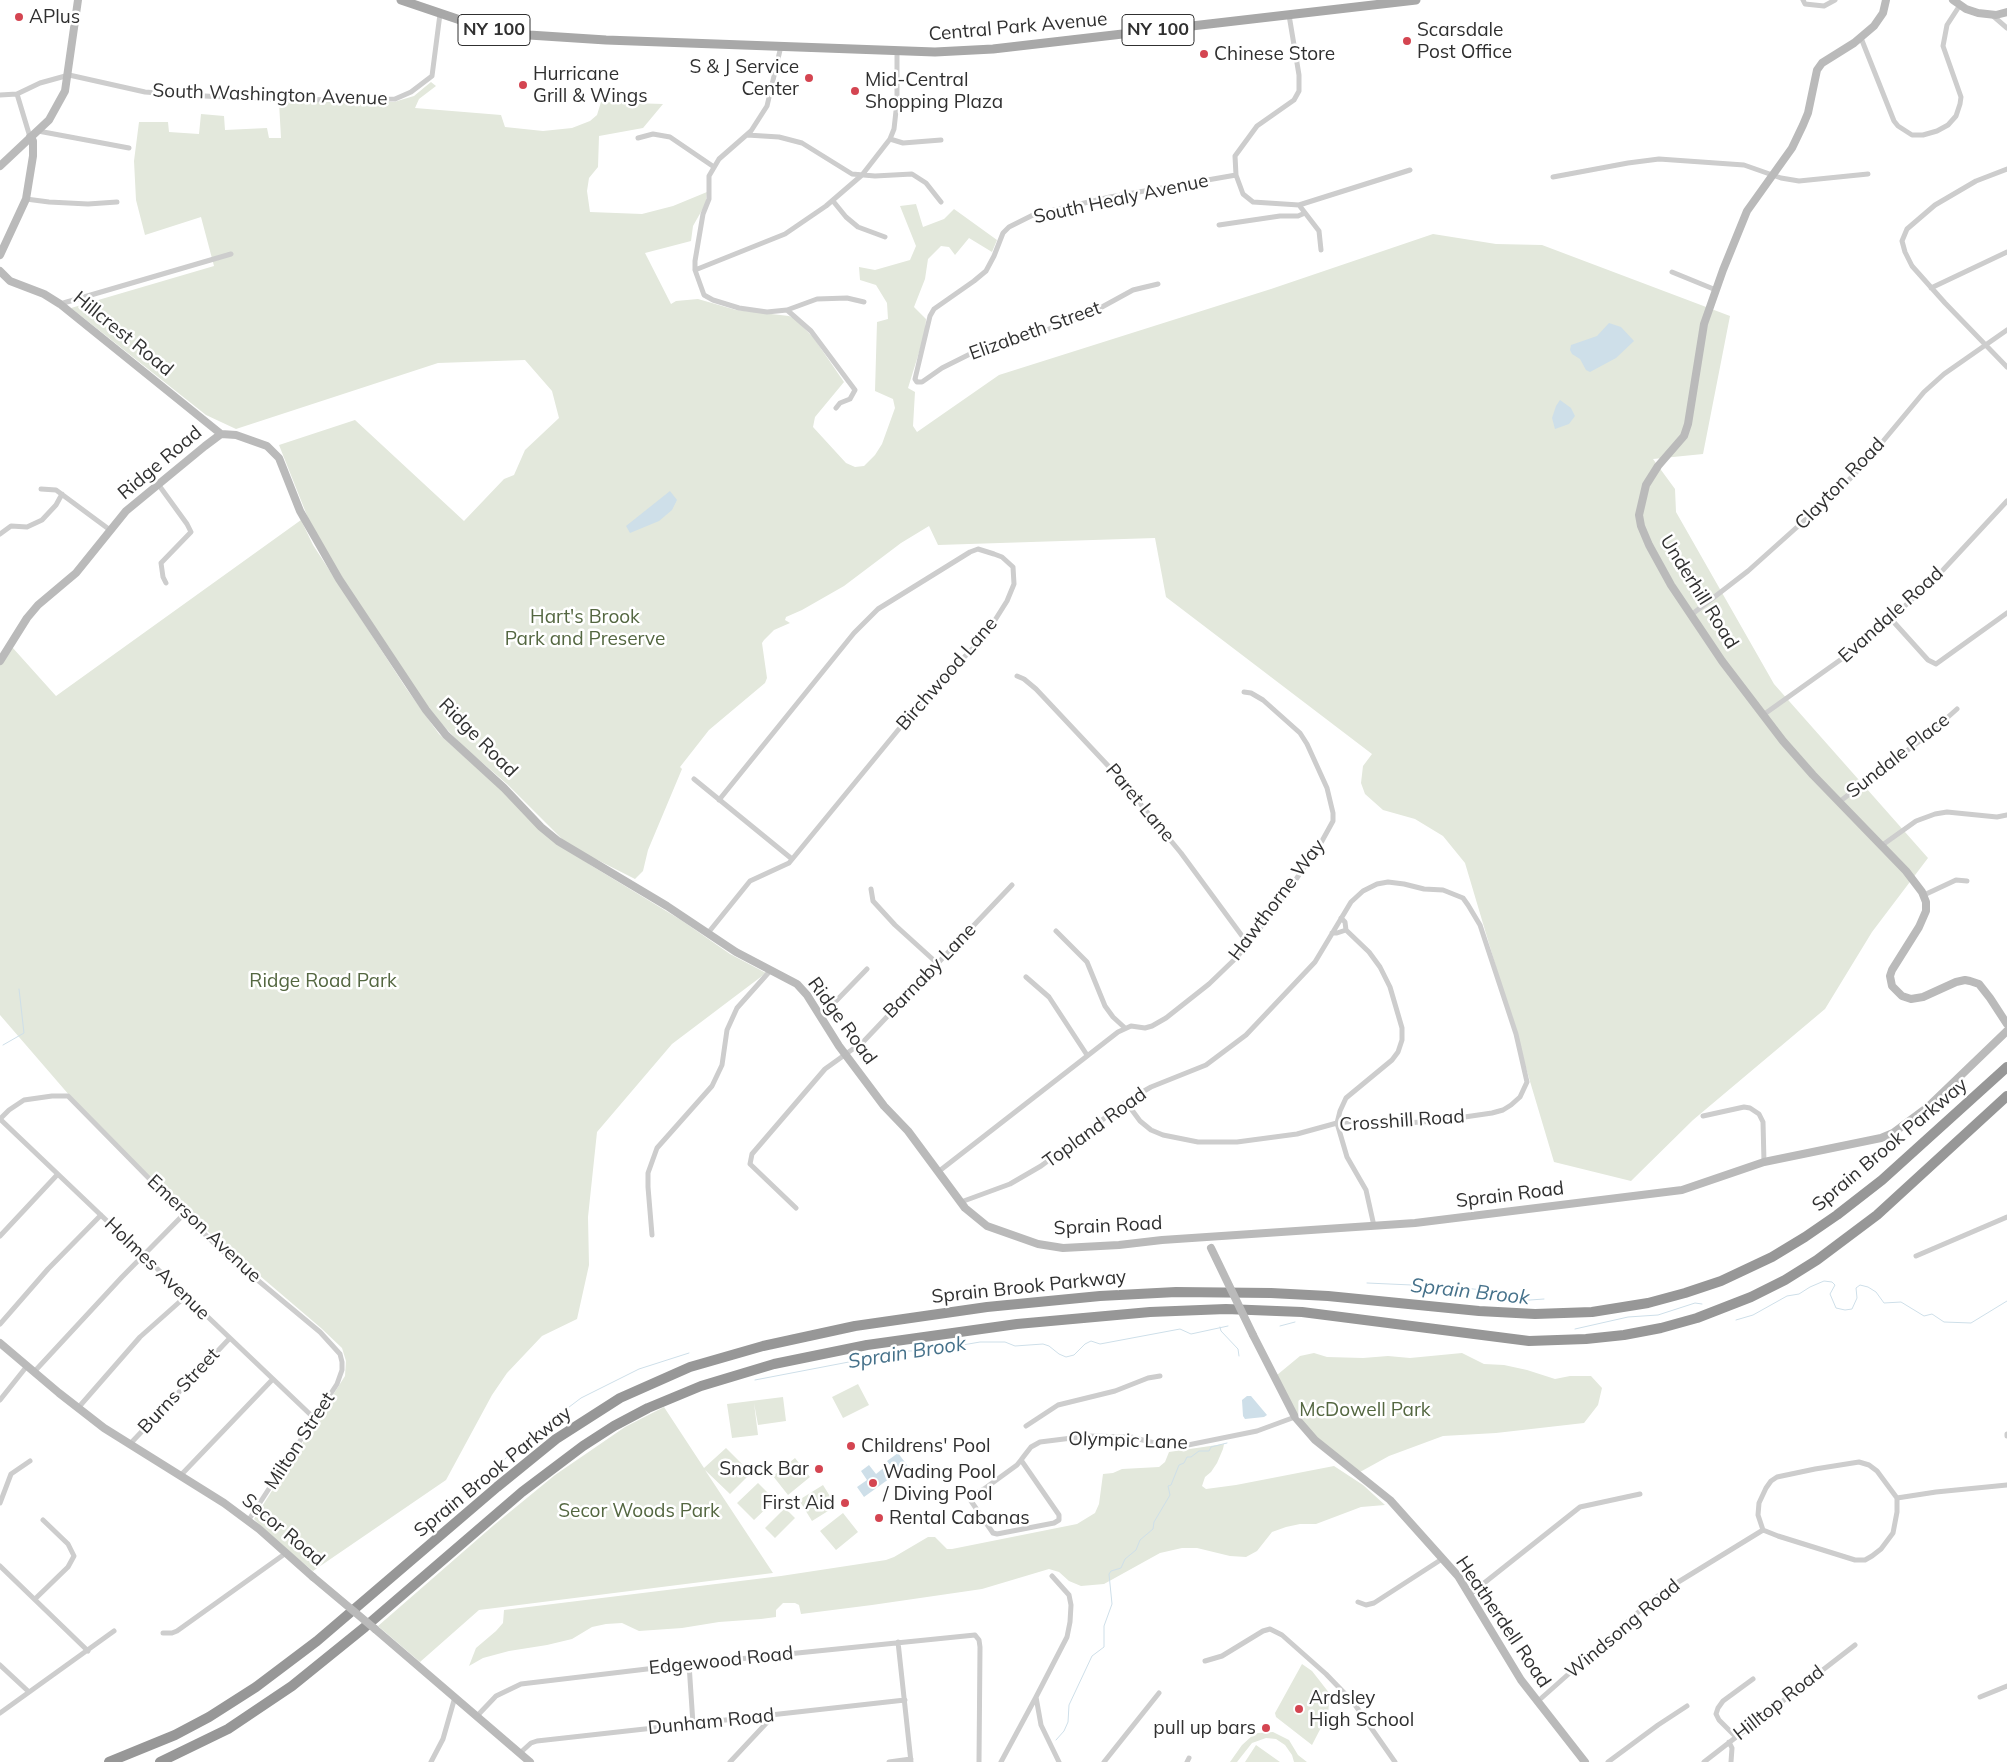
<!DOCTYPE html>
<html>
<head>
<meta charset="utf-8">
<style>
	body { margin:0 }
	canvas { display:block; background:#fff }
</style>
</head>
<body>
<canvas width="2007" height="1762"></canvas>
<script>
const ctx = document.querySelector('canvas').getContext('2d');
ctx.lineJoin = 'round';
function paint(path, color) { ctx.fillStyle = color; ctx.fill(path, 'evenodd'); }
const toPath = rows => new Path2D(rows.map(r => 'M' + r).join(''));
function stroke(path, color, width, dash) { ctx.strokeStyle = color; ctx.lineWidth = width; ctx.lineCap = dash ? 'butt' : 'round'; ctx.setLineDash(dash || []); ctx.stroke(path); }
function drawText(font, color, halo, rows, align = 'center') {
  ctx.font = font + ' Mulish,sans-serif'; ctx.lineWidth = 5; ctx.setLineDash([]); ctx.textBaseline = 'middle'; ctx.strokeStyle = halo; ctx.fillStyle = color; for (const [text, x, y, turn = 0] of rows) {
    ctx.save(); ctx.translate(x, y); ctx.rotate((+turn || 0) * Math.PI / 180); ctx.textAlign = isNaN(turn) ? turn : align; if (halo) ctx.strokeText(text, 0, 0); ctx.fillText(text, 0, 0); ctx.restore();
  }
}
paint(toPath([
	[431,82,436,86,419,99,415,108,501,115,505,127,543,131,572,128,590,121,597,115,601,102,663,104,643,128,599,136,598,167,589,178,587,191,590,212,642,214,673,206,707,192,706,203,693,226,691,241,645,253,671,304,676,301,698,299,736,310,789,316,795,319,813,337,844,382,815,417,813,427,846,463,855,467,864,466,875,455,882,444,895,408,893,399,875,391,877,322,888,319,887,303,876,285,860,280,859,267,875,270,910,260,916,246,900,206,916,204,923,227,944,219,954,209,997,240,992,252,969,238,955,255,949,247,941,246,928,259,925,279,914,307,926,319,925,333,908,388,915,392,913,426,917,432,999,375,1271,289,1433,234,1496,244,1542,245,1730,316,1703,454,1653,459,1675,489,1676,512,1774,684,1928,858,1872,932,1825,1009,1693,1120,1631,1181,1554,1162,1465,863,1443,836,1415,819,1383,810,1365,794,1361,783,1363,766,1372,754,1166,597,1155,538,938,545,929,526,901,543,844,586,802,610,786,617,785,620,790,623,774,630,764,640,762,643,767,678,765,683,709,730,680,767,682,769,648,850,643,871,635,879,568,845,507,784,464,747,433,715,347,587,310,523,279,445,355,420,464,521,504,479,514,475,525,450,559,418,552,391,525,360,438,363,236,429,206,415,71,308,214,266,201,217,145,235,136,200,134,161,139,122,168,122,169,132,199,134,201,114,224,116,225,130,267,128,269,138,281,138,279,102,394,102,414,96],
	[301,520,313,545,406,688,439,734,506,794,543,833,592,866,681,920,730,954,766,973,672,1044,597,1132,588,1217,589,1265,577,1319,542,1336,507,1373,492,1395,446,1480,313,1571,272,1538,254,1519,345,1376,346,1361,342,1348,321,1328,184,1211,76,1103,0,1015,0,664,12,647,56,696],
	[1314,1353,1327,1357,1363,1358,1388,1356,1410,1358,1462,1353,1484,1364,1504,1365,1527,1370,1555,1379,1570,1376,1591,1376,1602,1388,1598,1405,1584,1423,1496,1433,1443,1436,1389,1456,1360,1472,1312,1434,1298,1417,1277,1375,1300,1356],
	[858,1384,869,1405,843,1418,832,1397],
	[783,1397,786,1421,758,1425,754,1403,758,1435,732,1438,727,1404],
	[664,1407,704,1468,726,1448,751,1473,730,1494,705,1470,773,1573,479,1610,420,1662,378,1626,494,1525,555,1475,625,1427],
	[1224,1444,1223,1449,1217,1463,1211,1472,1205,1477,1202,1486,1206,1489,1236,1485,1334,1466,1363,1485,1385,1505,1361,1507,1316,1524,1300,1524,1286,1527,1272,1532,1257,1551,1246,1557,1230,1556,1197,1548,1182,1548,1160,1553,1104,1584,1081,1586,1069,1581,1059,1572,1049,1569,982,1589,872,1605,801,1614,799,1605,795,1603,783,1603,776,1610,776,1617,761,1619,719,1622,682,1628,639,1631,622,1623,606,1624,592,1627,572,1639,547,1645,509,1651,483,1658,469,1666,476,1648,496,1631,503,1623,504,1610,781,1576,886,1560,894,1557,928,1537,935,1537,947,1549,952,1549,1077,1524,1095,1513,1099,1504,1103,1474,1113,1473,1122,1469,1159,1467,1165,1462,1169,1452],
	[795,1458,810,1477,788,1495,773,1476],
	[758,1483,775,1500,754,1520,737,1503],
	[823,1485,836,1506,812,1521,799,1500],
	[785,1508,795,1518,775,1538,765,1528],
	[843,1513,858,1532,836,1550,820,1531],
	[1302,1664,1312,1671,1330,1694,1328,1714,1312,1745,1276,1717,1275,1713],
	[1273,1732,1289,1740,1298,1755,1307,1762,1294,1762,1292,1755,1285,1745,1276,1739,1266,1738,1252,1743,1237,1762,1230,1762,1242,1745,1252,1736,1258,1733],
	[1256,1745,1280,1762,1245,1762]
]), '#e3e8dc');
paint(toPath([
	[1609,323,1621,327,1634,341,1616,358,1590,372,1586,370,1580,359,1572,354,1570,350,1571,345,1597,336],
	[1560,400,1571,408,1575,416,1569,424,1555,429,1552,418,1556,406],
	[670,491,677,500,672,510,659,521,630,533,626,526],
	[1247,1396,1251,1396,1267,1415,1264,1417,1245,1419,1243,1416,1242,1400],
	[898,1453,910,1469,899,1477,887,1461],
	[869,1465,876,1474,886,1466,893,1476,864,1497,857,1487,867,1480,861,1471]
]), '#cedfe9');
stroke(toPath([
	[3,1045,24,1033,19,989],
	[1367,1283,1456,1287,1491,1291,1502,1299,1516,1301,1544,1299],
	[1736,1320,1753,1315,1787,1296,1799,1294,1810,1287,1824,1281,1832,1282,1835,1285,1830,1294,1836,1308,1845,1310,1852,1309,1857,1298,1856,1288,1860,1285,1868,1287,1876,1292,1884,1303,1901,1302,1924,1316,1932,1314,1944,1322,1971,1323,2007,1301],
	[1280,1326,1295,1322],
	[1220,1327,1221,1331,1238,1349,1239,1356],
	[1575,1329,1628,1317,1658,1315,1695,1303,1702,1304],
	[755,1380,854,1361,878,1359,906,1351,929,1351,945,1344,951,1347,980,1342,1005,1342,1015,1346,1043,1344,1049,1346,1059,1354,1066,1357,1074,1355,1085,1344,1091,1341,1100,1344,1180,1329,1191,1334,1228,1326],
	[479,1488,515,1448,581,1398,639,1369,689,1353],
	[1056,1740,1064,1731,1068,1722,1069,1705,1092,1656,1104,1647,1104,1626,1112,1604,1109,1574,1111,1571,1121,1568,1125,1559,1136,1550,1140,1540,1153,1529,1154,1522,1170,1495,1168,1486,1171,1485,1179,1465,1184,1463,1187,1457,1191,1457,1199,1451,1209,1451,1211,1447,1227,1443]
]), '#cedfe9', 1);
stroke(toPath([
	[1803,0,1805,4,1824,6,1835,0],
	[1289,15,1299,75,1299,91,1294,100,1257,126,1235,156,1236,175,1243,194,1253,202,1299,205,1410,170],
	[1992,15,2007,28],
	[1861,38,1894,121,1898,126,1912,135,1923,135,1937,131,1948,125,1956,116,1960,104,1961,97,1943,46,1947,25,1960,5],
	[781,46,767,106,751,131,719,159,709,176,709,199,703,214,695,261,695,270,704,295,713,300,739,308,767,312,787,310,811,331,855,390,850,399,840,403,836,408],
	[17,94,30,137],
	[0,95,17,94,40,83,69,75,145,92,184,95,286,100,395,99,411,92,432,76,440,14],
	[38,131,129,148],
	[747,135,779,137,802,143,852,174,875,176,912,174,926,183,941,202],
	[638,138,653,134,670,137,714,167],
	[890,139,903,143,941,140],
	[2007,169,1976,181,1935,205,1907,229,1902,241,1905,252,1912,266,1945,303,2007,367],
	[1553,177,1628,163,1659,159,1744,165,1781,178,1799,181,1868,174],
	[26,199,49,202,88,204,117,202],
	[833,201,846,217,858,227,885,237],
	[1299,205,1319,231,1321,250],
	[1219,225,1280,216,1298,216,1305,213],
	[695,270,785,234,826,206,862,175,890,139,894,129,897,102,897,51],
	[1672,272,1716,290],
	[1158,284,1133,290,1091,313,1015,342,970,354,942,368,922,382,917,382,915,379,930,316,934,309,974,281,986,271,994,256,1003,233,1009,227,1033,215,1110,197,1236,175],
	[1931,288,2007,252],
	[60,304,231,254],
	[787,310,817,299,847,298,864,302],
	[158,484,187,524,191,532,161,563,163,577,166,583],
	[41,489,56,490,110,530],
	[0,534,11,526,27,527,42,520,56,505,62,494],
	[1691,615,1748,571,1844,485,1864,464,1924,392,1944,374,2007,330],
	[1891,619,1928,660,1936,664,2007,613],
	[1017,676,1024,679,1036,689,1114,772,1181,853,1248,944],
	[1763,715,1850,653,1891,619,1943,570,2007,501],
	[694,779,792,859],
	[1839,802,1929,734,1957,709],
	[1881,846,1916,821,1935,814,1947,812,1997,817,2007,815],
	[871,889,873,901,895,925,938,964],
	[1924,895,1956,880,1967,881],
	[1341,918,1345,922,1346,930],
	[1056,931,1087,962,1105,1006,1113,1017,1125,1028],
	[708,933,750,881,789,863,926,696,985,636,1007,601,1014,584,1013,567,1002,557,994,554,978,549,970,552,878,609,854,633,719,800],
	[1332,933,1337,933,1346,930,1369,952,1380,967,1390,987,1402,1028,1402,1040,1398,1052,1392,1060,1346,1098,1340,1111,1337,1123,1347,1157,1366,1190,1374,1226],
	[1026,977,1049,997,1087,1055],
	[819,1014,837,1000,867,969],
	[1703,1116,1744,1107,1750,1108,1759,1114,1763,1122,1764,1162],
	[0,1119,9,1110,24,1100,52,1096,68,1096,184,1214,219,1248,320,1332,340,1354,342,1362,342,1370,337,1384,248,1521],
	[0,1119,314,1418],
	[938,1172,1118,1032,1131,1026,1145,1028,1152,1026,1166,1018,1209,984,1235,959,1248,944,1286,894,1322,841,1333,821,1333,813,1327,788,1307,744,1300,733,1263,700,1251,693,1244,692],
	[961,1202,1010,1184,1041,1166,1130,1099,1151,1087,1206,1065,1246,1035,1315,962,1351,902,1363,891,1377,884,1388,882,1404,884,1424,889,1443,890,1463,898,1468,905,1480,925,1516,1034,1527,1082,1520,1097,1511,1105,1503,1110,1492,1113,1437,1121,1389,1124,1355,1121,1337,1123,1297,1134,1237,1142,1198,1142,1163,1135,1151,1130,1140,1121,1126,1102],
	[796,1208,750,1164,752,1154,825,1069,864,1041,1012,885],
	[652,1235,648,1187,648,1173,657,1148,712,1086,722,1065,727,1030,737,1008,770,971],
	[0,1236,57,1175],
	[1916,1256,2007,1217],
	[0,1324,48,1269,101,1215],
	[34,1372,122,1277,184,1214],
	[0,1400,27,1366],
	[78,1408,140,1337,185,1297],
	[1026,1426,1058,1405,1115,1391,1148,1378,1160,1376],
	[2007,1434,2007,1436],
	[130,1444,229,1339],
	[1021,1460,1059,1515,1059,1520,1054,1523,997,1534,993,1533,971,1501,973,1495,984,1489,1017,1465,1021,1460,1024,1456,1031,1447,1040,1442,1088,1436,1131,1437,1166,1446,1188,1445,1257,1431,1295,1417],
	[1859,1462,1869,1465,1877,1471,1897,1498,1897,1512,1893,1533,1881,1549,1872,1556,1865,1560,1855,1560,1778,1536,1763,1530,1758,1515,1759,1503,1766,1488,1771,1481,1777,1477,1815,1469,1859,1462],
	[181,1475,272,1380],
	[1897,1498,1936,1492,2007,1485],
	[0,1503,11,1474,30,1461],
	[0,1566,88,1651],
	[1052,1576,1069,1595,1071,1605,1070,1622,1067,1637,1036,1697,1041,1725,1059,1762],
	[1469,1595,1580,1507,1640,1494],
	[35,1599,68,1567,74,1556,68,1544,43,1520],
	[1358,1602,1366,1605,1374,1603,1442,1559],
	[163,1633,172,1633,177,1631,286,1553],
	[898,1642,911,1762],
	[1205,1661,1222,1656,1263,1631,1270,1629,1282,1635,1326,1674,1353,1702,1395,1762],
	[689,1664,693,1724],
	[0,1665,29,1692],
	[1980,1697,2007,1686],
	[1537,1702,1652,1600,1675,1584,1763,1530],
	[0,1713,114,1631],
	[477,1716,496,1696,521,1684,689,1664,975,1635,979,1640,980,1647,979,1762],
	[1736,1737,1719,1720,1716,1714,1718,1708,1723,1701,1753,1679],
	[1729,1742,1732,1748,1731,1762],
	[520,1753,531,1743,537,1741,905,1700],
	[431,1762,443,1739,455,1697],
	[730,1762,773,1716],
	[889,1762,911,1759],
	[1001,1762,1036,1697],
	[1104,1762,1159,1693],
	[1187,1762,1189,1758],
	[1608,1762,1658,1725,1687,1706],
	[1704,1762,1855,1645]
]), '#cdcdcd', 5);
stroke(toPath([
	[1886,0,1883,13,1874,26,1854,43,1822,63,1817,70,1808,113,1803,125,1792,148,1747,211,1723,270,1704,324,1688,424,1684,436,1658,466,1646,485,1639,515,1641,526,1649,545,1671,585,1722,661,1783,741,1813,775,1906,871,1922,892,1926,902,1926,911,1919,927,1892,970,1890,976,1892,986,1902,996,1911,999,1923,997,1956,982,1965,980,1970,981,1979,984,1990,998,2007,1024],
	[1953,0,1966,9,1978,13,1996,15,2007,12],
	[0,166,49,120,65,91,78,0],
	[0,255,26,199,33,156,33,141,30,137],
	[0,271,10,281,44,294,60,304,221,434],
	[0,661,27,618,38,605,76,573,126,511,205,446,221,434,236,435,267,446,279,458,300,511,339,579,426,710,446,735,504,788,541,827,558,841,667,906,736,952,797,984,807,995,839,1046,884,1106,908,1131,965,1208,987,1226,1038,1244,1063,1248,1119,1245,1162,1240,1415,1223,1682,1190,1764,1162,1881,1138,1893,1133,1928,1107,2007,1031],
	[1253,1335,1295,1417,1315,1440,1390,1500,1458,1576,1521,1680,1585,1762],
	[0,1343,59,1393,104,1428,224,1503,259,1529,313,1577],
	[375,1629,530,1762]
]), '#bababa', 8);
stroke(toPath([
	[401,0,472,24,502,32,529,35,606,40,935,52,993,49,1416,0]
]), '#a8a8a8', 9);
stroke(toPath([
	[109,1762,175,1735,209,1717,256,1687,317,1641,497,1487,556,1439,620,1398,690,1367,763,1346,855,1326,987,1307,1100,1296,1176,1292,1271,1293,1328,1296,1479,1311,1535,1314,1592,1312,1648,1303,1685,1293,1721,1281,1772,1257,1805,1237,1837,1215,1882,1180,2007,1067],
	[160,1762,228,1729,292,1686,365,1627,522,1492,583,1446,614,1426,648,1408,701,1386,774,1364,867,1345,1017,1324,1150,1312,1226,1309,1302,1312,1529,1341,1586,1339,1624,1335,1661,1328,1697,1318,1751,1297,1785,1280,1817,1260,1877,1215,2007,1096]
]), '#979797', 10);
stroke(toPath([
	[1211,1248,1253,1335],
	[313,1577,375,1629]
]), '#bababa', 8);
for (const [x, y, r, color] of [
	[19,17,5,"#d44551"],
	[1407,41,5,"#d44551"],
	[1204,54,5,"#d44551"],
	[809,78,5,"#d44551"],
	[523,85,5,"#d44551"],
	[855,91,5,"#d44551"],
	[851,1446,5,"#d44551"],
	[819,1469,5,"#d44551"],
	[873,1483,5,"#d44551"],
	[845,1503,5,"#d44551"],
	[879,1518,5,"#d44551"],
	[1299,1709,5,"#d44551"],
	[1266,1728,5,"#d44551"]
]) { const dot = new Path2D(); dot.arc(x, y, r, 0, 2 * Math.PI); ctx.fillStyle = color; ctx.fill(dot); stroke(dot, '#fff', 2); }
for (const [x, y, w] of [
	[494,30,72],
	[1158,30,72]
]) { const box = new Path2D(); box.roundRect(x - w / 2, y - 15.5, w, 31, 4); ctx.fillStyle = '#fff'; ctx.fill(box); stroke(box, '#303030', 1); }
drawText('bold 18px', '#303030', null, [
	["NY 100",494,30],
	["NY 100",1158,30]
]);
drawText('19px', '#303030', '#fff', [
	["APlus",29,17],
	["Scarsdale",1417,30],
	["Post Office",1417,52],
	["Chinese Store",1214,54],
	["S & J Service",799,67,"right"],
	["Center",799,89,"right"],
	["Hurricane",533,74],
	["Grill & Wings",533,96],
	["Mid-Central",865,80],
	["Shopping Plaza",865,102],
	["Childrens' Pool",861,1446],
	["Snack Bar",809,1469,"right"],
	["Wading Pool",883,1472],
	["/ Diving Pool",883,1494],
	["First Aid",835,1503,"right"],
	["Rental Cabanas",889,1518],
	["Ardsley",1309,1698],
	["High School",1309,1720],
	["pull up bars",1256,1728,"right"]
], 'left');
drawText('19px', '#303030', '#fff', [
	["Central Park Avenue",1018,27,-5],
	["South Washington Avenue",270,95,2],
	["South Healy Avenue",1121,199,-12],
	["Elizabeth Street",1035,331,-20],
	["Hillcrest Road",123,334,39],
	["Ridge Road",160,463,-40],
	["Clayton Road",1840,484,-46],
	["Underhill Road",1699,592,58],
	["Evandale Road",1891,615,-42],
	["Birchwood Lane",947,674,-49],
	["Ridge Road",478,738,45],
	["Sundale Place",1898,756,-38],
	["Paret Lane",1140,803,50],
	["Hawthorne Way",1277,900,-53],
	["Barnaby Lane",930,971,-46],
	["Ridge Road",842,1021,54],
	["Crosshill Road",1402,1121,-4],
	["Topland Road",1095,1128,-36],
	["Sprain Brook Parkway",1890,1145,-40],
	["Sprain Road",1510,1195,-7],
	["Sprain Road",1108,1226,-3],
	["Emerson Avenue",204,1229,43],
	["Holmes Avenue",157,1269,44],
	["Sprain Brook Parkway",1029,1287,-6],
	["Burns Street",179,1391,-47],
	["Milton Street",300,1441,-57],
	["Olympic Lane",1128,1441,2],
	["Sprain Brook Parkway",493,1472,-39],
	["Secor Road",283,1530,40],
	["Heatherdell Road",1503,1622,56],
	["Windsong Road",1623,1629,-40],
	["Edgewood Road",721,1661,-6],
	["Hilltop Road",1779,1703,-38],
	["Dunham Road",711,1722,-6]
]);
drawText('19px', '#546741', '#fff', [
	["Hart's Brook",585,617],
	["Park and Preserve",585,639],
	["Ridge Road Park",323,981],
	["McDowell Park",1365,1410],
	["Secor Woods Park",639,1511]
]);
drawText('italic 20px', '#45718a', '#fff', [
	["Sprain Brook",1470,1292,6],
	["Sprain Brook",907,1353,-9]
]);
</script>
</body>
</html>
